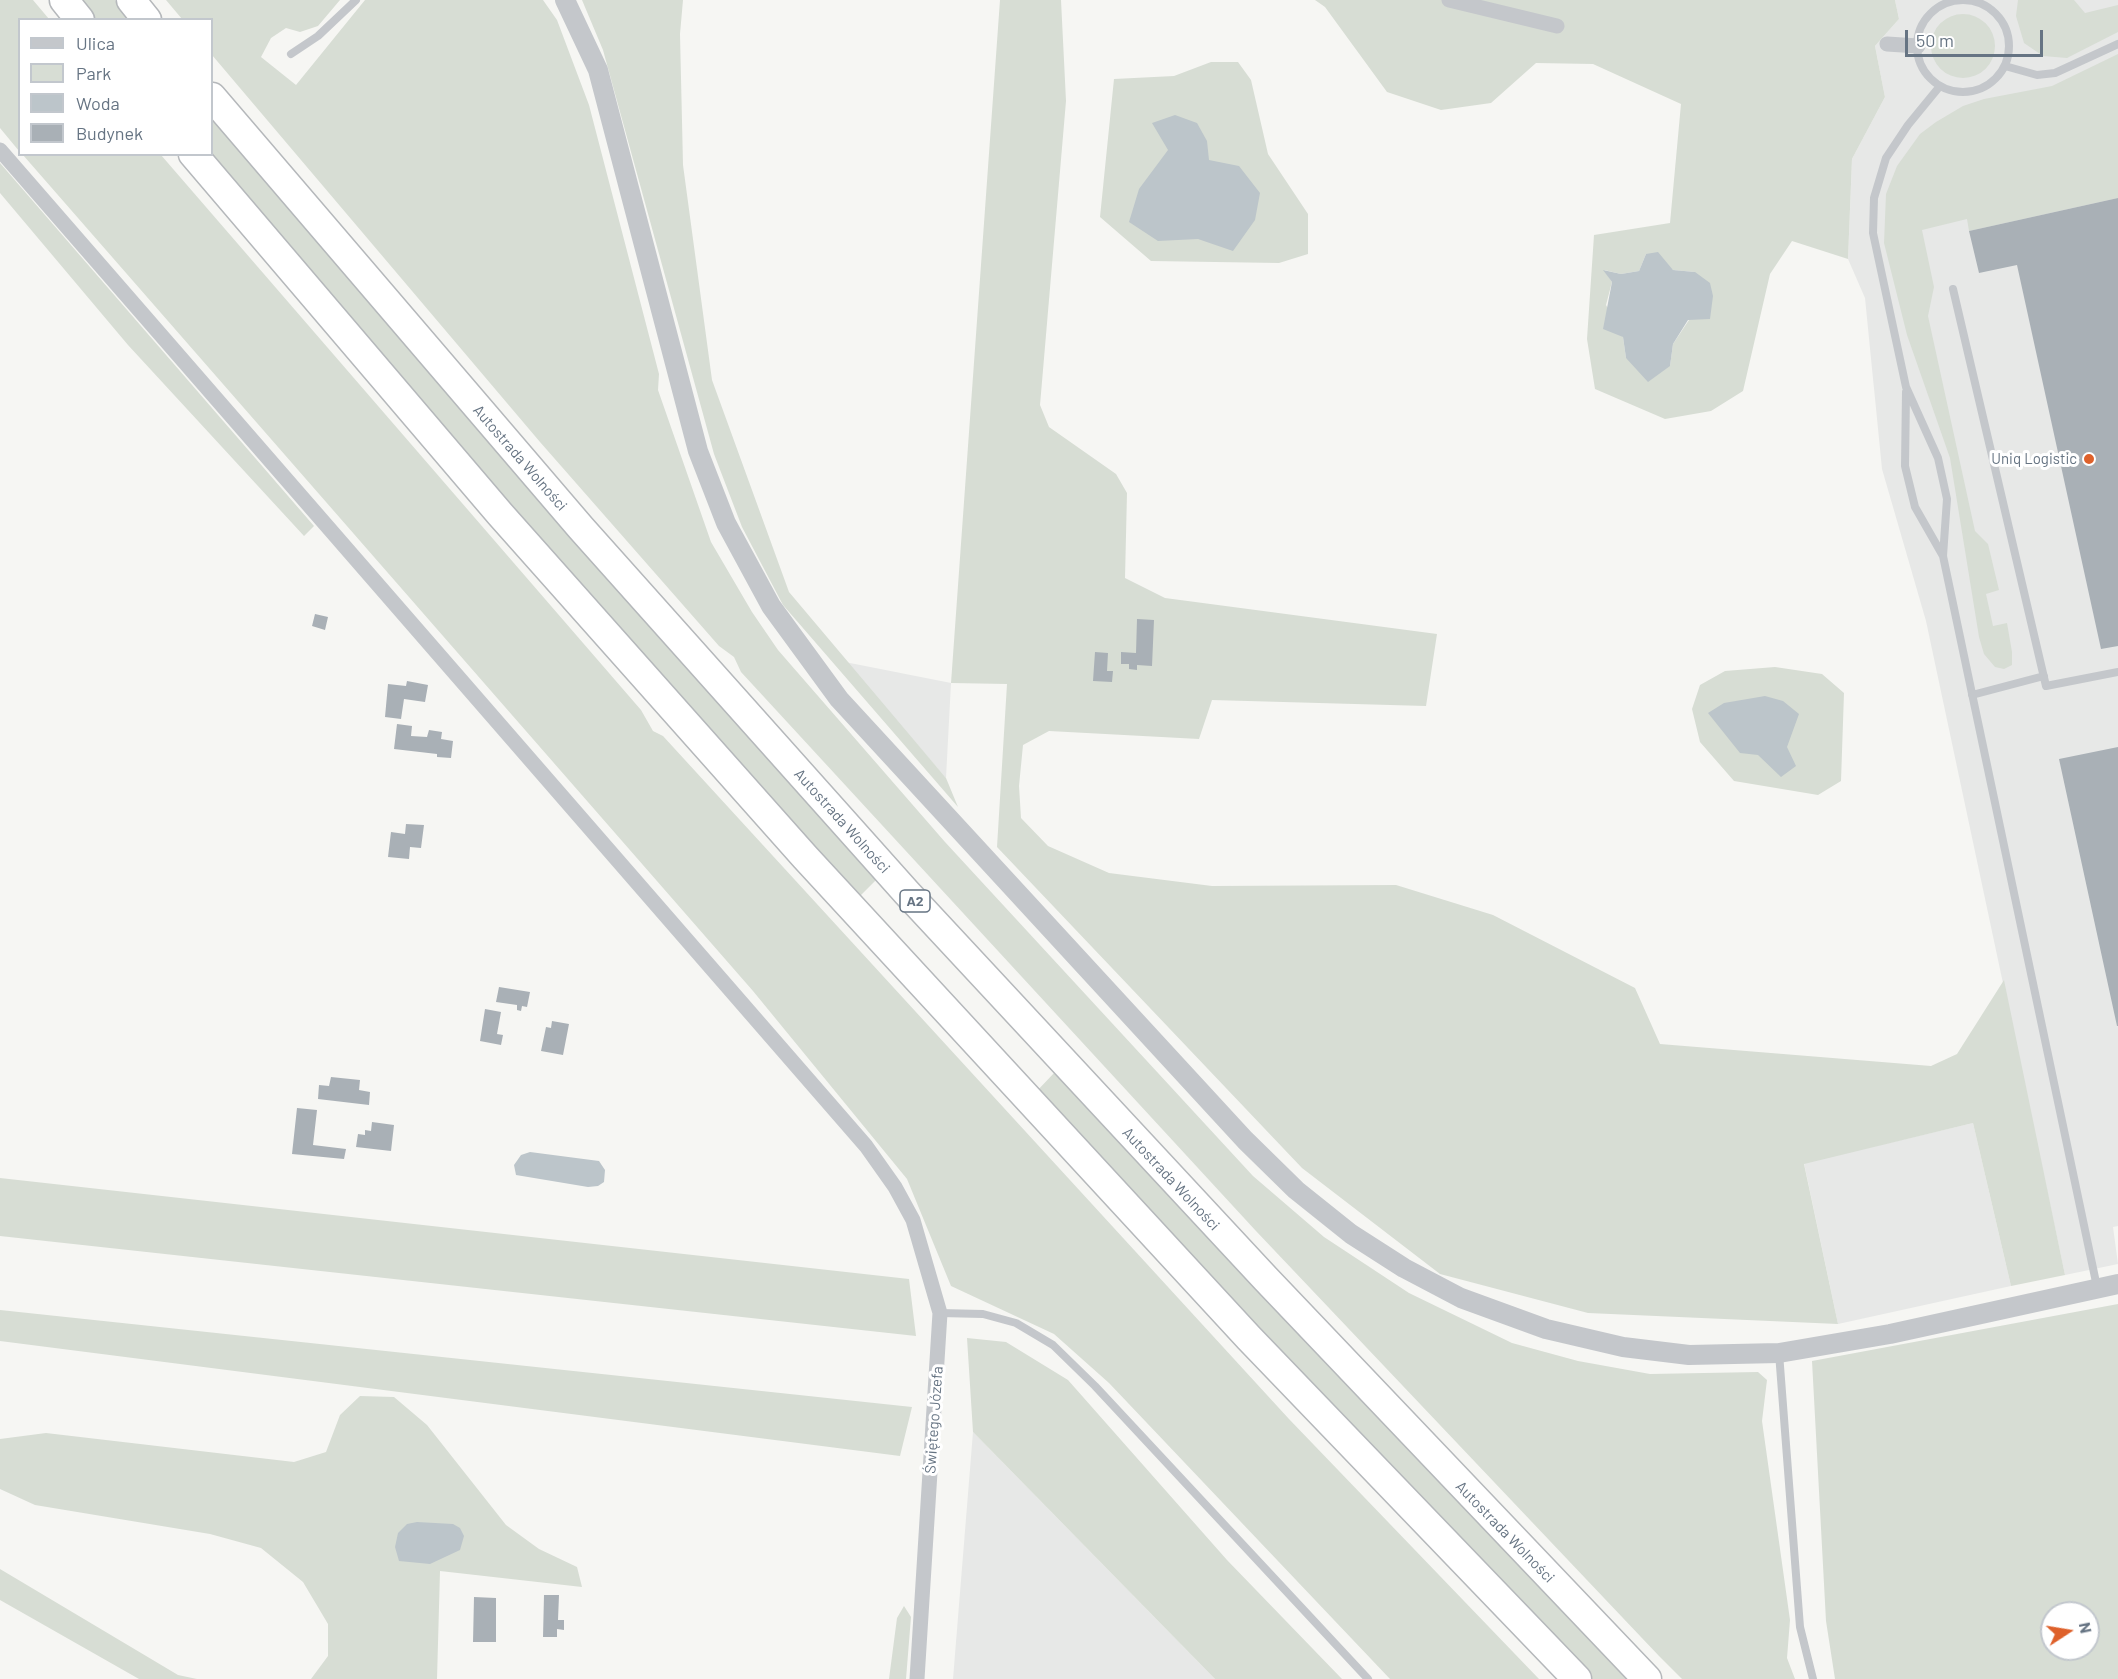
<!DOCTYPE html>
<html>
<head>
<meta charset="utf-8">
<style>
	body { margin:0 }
	#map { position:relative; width:2118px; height:1679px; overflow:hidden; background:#f6f6f3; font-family:Barlow,sans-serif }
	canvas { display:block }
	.legend { position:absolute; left:18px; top:18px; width:195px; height:138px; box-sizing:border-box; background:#fff; border:2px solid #c2c7cd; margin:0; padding:8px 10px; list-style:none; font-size:18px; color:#667483 }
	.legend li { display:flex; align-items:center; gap:12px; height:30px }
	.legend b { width:30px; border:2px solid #c2c7cd }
	.north { position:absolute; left:2040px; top:1601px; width:60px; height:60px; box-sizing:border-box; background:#fff; border:2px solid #c2c7cd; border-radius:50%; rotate:78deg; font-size:16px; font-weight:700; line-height:24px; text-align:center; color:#667483 }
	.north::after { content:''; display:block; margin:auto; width:21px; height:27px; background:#de612b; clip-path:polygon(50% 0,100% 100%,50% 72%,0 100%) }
	.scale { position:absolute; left:1905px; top:30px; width:138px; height:27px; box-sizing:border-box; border:3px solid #667483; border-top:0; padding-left:8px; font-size:18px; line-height:21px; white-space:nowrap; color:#667483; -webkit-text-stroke:4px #fff; paint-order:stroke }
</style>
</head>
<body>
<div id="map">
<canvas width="2118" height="1679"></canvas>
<ul class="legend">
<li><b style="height:8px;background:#c4c7cb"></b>Ulica</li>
<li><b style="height:16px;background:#d7ddd4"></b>Park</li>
<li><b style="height:16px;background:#bcc5ca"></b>Woda</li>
<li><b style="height:16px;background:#a9b0b6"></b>Budynek</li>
</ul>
<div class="north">N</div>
<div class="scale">50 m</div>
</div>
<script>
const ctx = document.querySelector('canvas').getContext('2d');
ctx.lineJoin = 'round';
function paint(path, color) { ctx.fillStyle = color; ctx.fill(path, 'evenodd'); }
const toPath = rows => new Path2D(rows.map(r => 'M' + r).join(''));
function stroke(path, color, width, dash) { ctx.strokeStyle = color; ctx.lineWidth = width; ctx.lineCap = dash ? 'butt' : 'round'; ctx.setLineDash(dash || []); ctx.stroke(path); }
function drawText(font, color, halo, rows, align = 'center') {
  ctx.font = font + ' Barlow,sans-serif'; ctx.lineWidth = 6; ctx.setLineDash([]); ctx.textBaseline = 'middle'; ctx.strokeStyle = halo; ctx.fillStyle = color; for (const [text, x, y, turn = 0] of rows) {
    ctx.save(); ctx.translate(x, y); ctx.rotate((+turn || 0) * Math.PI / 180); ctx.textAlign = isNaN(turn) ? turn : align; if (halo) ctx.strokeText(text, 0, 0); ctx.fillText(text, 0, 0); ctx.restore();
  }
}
paint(toPath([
	[1895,0,2118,0,2118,1226,2113,1227,2118,1264,2065,1275,1926,621,1882,469,1865,298,1848,259,1852,159,1885,97,1875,46,1899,19],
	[845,662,951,683,946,778],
	[1973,1123,2011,1286,1838,1324,1804,1163],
	[973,1432,1215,1679,953,1679]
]), '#e7e8e7');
paint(toPath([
	[0,0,33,0,49,19,20,20,19,151,0,128],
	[79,0,115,0,131,19,95,19],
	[166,0,340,0,318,26,300,32,286,28,271,38,261,57,296,85,365,0,543,0,557,20,589,105,659,374,658,390,711,542,752,612,778,650,945,842,1253,1176,1324,1237,1409,1293,1512,1343,1578,1361,1650,1374,1758,1372,1767,1380,1762,1421,1790,1620,1787,1658,1795,1679,1682,1679,1659,1656,1256,1231,741,672,734,657,719,646,540,442,212,55,212,20,182,19],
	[582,0,683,0,680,34,683,165,712,380,789,592,946,778,958,807,783,605,742,527,714,454,603,50],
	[1000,0,1061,0,1066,101,1040,405,1049,427,1116,474,1127,493,1125,578,1165,598,1437,634,1426,706,1212,700,1199,739,1049,731,1023,745,1019,786,1021,818,1048,846,1109,873,1212,886,1396,885,1493,915,1635,988,1660,1044,1931,1066,1957,1054,2004,980,2065,1275,2011,1286,1973,1123,1804,1164,1838,1324,1588,1313,1440,1274,1302,1168,997,847,1007,684,951,683],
	[1315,0,1895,0,1899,19,1875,46,1885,97,1852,159,1848,259,1792,241,1770,274,1743,391,1711,411,1665,419,1595,389,1587,339,1594,235,1670,223,1681,104,1593,64,1536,63,1491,103,1441,110,1387,92,1325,7],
	[1646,254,1673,270,1695,272,1689,320,1673,344,1670,366,1626,358,1623,337,1606,305,1612,282,1604,270,1621,274,1639,271],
	[2018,0,2074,0,2085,13,2118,5,2118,32,2067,58,2043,56,2024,43,2016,16],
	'1931 46a32 32 0 1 1 64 0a32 32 0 1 1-64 0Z',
	[2118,54,2118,198,1969,231,1967,219,1922,230,1934,287,1928,316,1975,531,1988,544,1999,590,1986,594,1993,626,2007,623,2012,652,2012,665,2004,669,1995,667,1984,654,1979,637,1950,458,1907,335,1884,243,1886,194,1897,166,1920,134,1936,122,1963,106,1984,99,2052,86],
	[1211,62,1238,62,1251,80,1268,154,1308,214,1308,254,1279,263,1151,261,1100,217,1114,79,1174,76],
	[212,114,874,876,876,880,861,895,859,896,624,638,212,154],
	[23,155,161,155,641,710,653,731,663,736,1289,1419,1539,1679,1390,1679,1109,1383,1054,1334,951,1286,907,1179,753,991],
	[0,163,314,526,304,536,128,345,0,193],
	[1775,667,1822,674,1844,693,1841,781,1818,795,1734,781,1700,742,1692,709,1700,685,1725,671],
	[1054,1073,1059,1075,1632,1679,1592,1679,1205,1276,1036,1092],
	[0,1178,909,1279,916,1336,0,1236],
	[2118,1304,2118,1679,1835,1679,1826,1621,1812,1361],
	[2052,1613,2088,1613,2088,1649,2052,1649],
	[0,1310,912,1407,900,1456,0,1341],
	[967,1338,1006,1342,1068,1380,1227,1560,1342,1679,1215,1679,973,1432],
	[360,1396,394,1397,427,1425,506,1525,539,1549,577,1567,582,1587,440,1571,437,1679,311,1679,328,1656,328,1624,303,1582,261,1548,210,1534,35,1505,0,1489,0,1439,46,1433,294,1462,326,1452,340,1415],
	[0,1569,178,1675,197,1679,139,1679,0,1600],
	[904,1606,911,1617,906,1679,889,1679,897,1618]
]), '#d7ddd4');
paint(toPath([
	[1175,115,1197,123,1207,141,1209,160,1239,166,1260,193,1255,220,1233,251,1198,239,1158,241,1129,222,1139,189,1168,150,1152,123],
	[1658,252,1673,270,1695,272,1710,283,1713,296,1710,319,1688,320,1673,344,1670,366,1648,382,1626,358,1623,337,1603,329,1612,282,1603,270,1621,274,1639,271,1646,254],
	[1765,696,1783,701,1799,714,1787,747,1796,766,1781,777,1758,755,1740,753,1708,713,1724,703],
	[530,1152,599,1161,605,1170,604,1182,598,1186,588,1187,516,1175,514,1165,521,1155],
	[417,1522,453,1524,460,1528,464,1536,460,1550,430,1564,399,1561,395,1547,398,1533,407,1524]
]), '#bcc5ca');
paint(toPath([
	[2118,198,2118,646,2101,649,2017,265,1979,273,1969,231],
	[315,614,328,617,325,630,312,626],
	[1137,619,1154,620,1152,666,1137,665,1137,670,1129,669,1129,664,1121,664,1121,652,1136,653],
	[1095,652,1108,653,1107,671,1113,671,1112,682,1093,681],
	[407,681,428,685,425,702,404,699,401,719,385,717,388,684,406,686],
	[397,724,412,726,411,736,427,737,429,730,442,732,441,739,453,741,451,758,437,757,437,754,394,749],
	[2118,747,2118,1026,2117,1026,2059,759],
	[406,824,424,825,421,848,410,847,409,859,388,857,391,832,405,834],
	[499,987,530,992,527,1007,522,1006,521,1011,517,1010,517,1005,496,1002],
	[485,1009,501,1012,497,1034,503,1035,501,1045,480,1041],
	[552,1021,569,1024,563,1055,541,1051,546,1027,551,1028],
	[331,1077,360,1080,359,1090,370,1092,369,1105,318,1099,319,1085,329,1086],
	[297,1108,317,1110,313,1145,346,1149,344,1159,292,1154],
	[372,1122,394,1125,391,1151,356,1147,358,1134,365,1135,365,1130,371,1131],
	[544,1595,559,1595,558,1620,564,1620,564,1630,557,1629,557,1637,543,1637],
	[474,1597,496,1598,496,1642,473,1642]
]), '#a9b0b6');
const motorway = toPath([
	[64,0,80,20],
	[131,0,147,20],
	[212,97,581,528,907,893,1266,1279,1647,1679],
	[193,154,500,514,805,857,1249,1338,1577,1679]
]);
stroke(motorway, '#b5b8bb', 31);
stroke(toPath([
	'1917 46a46 46 0 1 1 92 0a46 46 0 1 1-92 0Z',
	[291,54,318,36,356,0],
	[2005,66,2037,75,2055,73,2118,44],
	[1940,86,1908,125,1886,158,1874,198,1873,233,1906,387,1938,458,1947,499,1943,556,2097,1287],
	[1953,289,2046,686,2118,672],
	[1906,392,1905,466,1915,507,1943,556],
	[1972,695,2044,676],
	[940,1313,983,1314,1016,1323,1053,1345,1095,1386,1368,1679],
	[1779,1353,1800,1627,1813,1679]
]), '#c4c7cb', 8);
stroke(toPath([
	[1449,0,1557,26],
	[1887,44,1918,46],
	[0,150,866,1146,895,1187,913,1220,940,1313,917,1679]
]), '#c4c7cb', 15);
stroke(toPath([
	[565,0,598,70,698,451,726,523,771,606,839,699,1245,1140,1296,1190,1351,1234,1404,1268,1461,1298,1546,1329,1623,1347,1689,1355,1779,1353,1890,1334,2118,1284]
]), '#c4c7cb', 20);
stroke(motorway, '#fff', 28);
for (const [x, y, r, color] of [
	[2089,459,6,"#de612b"]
]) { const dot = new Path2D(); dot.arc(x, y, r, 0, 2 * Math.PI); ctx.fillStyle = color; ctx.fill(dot); stroke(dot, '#fff', 2); }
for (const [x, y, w] of [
	[915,901,30]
]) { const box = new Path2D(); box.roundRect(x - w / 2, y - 11, w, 22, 4.5); ctx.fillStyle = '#fff'; ctx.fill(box); stroke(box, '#667483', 1.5); }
drawText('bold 14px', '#667483', null, [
	["A2",915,901]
]);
drawText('15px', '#667483', '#fff', [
	["Autostrada Wolności",520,458,49],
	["Autostrada Wolności",842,821,48],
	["Autostrada Wolności",1171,1179,47],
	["Świętego Józefa",934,1420,-86],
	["Autostrada Wolności",1505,1532,46]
]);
drawText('15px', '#667483', '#fff', [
	["Uniq Logistic",2077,459]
], 'right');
</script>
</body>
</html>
